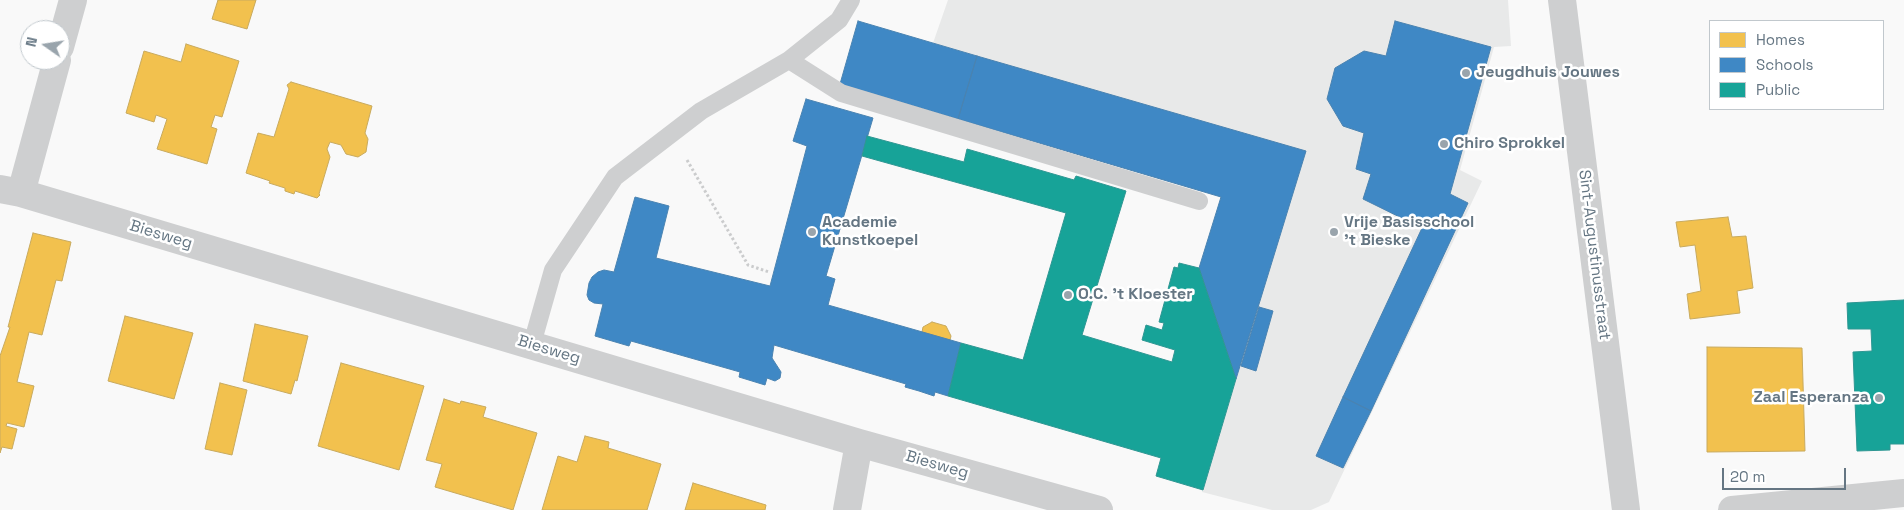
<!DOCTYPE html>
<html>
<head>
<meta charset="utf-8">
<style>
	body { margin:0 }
	#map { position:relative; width:1904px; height:510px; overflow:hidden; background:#f9f9f9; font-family:"Space Grotesk",sans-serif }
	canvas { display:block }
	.legend { position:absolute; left:1709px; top:20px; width:175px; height:90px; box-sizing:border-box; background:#fff; border:1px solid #c1c8cd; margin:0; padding:6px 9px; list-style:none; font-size:15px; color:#657683 }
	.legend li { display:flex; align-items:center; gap:10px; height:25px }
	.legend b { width:25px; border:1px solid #c1c8cd }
	.north { position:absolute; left:20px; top:20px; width:50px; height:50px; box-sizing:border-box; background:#fff; border:1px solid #c1c8cd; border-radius:50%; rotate:283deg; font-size:14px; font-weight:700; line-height:20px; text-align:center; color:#657683 }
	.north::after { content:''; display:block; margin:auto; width:18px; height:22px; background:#99a4ac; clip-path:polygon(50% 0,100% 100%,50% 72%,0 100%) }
	.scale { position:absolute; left:1722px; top:468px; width:124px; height:22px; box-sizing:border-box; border:2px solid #657683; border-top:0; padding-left:6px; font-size:15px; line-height:18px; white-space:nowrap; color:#657683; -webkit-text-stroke:4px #fff; paint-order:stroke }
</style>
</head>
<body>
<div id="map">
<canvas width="1904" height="510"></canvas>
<ul class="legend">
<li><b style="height:14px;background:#f2c14e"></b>Homes</li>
<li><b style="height:14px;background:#3f88c5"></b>Schools</li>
<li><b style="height:14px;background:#17a398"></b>Public</li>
</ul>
<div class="north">N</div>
<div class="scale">20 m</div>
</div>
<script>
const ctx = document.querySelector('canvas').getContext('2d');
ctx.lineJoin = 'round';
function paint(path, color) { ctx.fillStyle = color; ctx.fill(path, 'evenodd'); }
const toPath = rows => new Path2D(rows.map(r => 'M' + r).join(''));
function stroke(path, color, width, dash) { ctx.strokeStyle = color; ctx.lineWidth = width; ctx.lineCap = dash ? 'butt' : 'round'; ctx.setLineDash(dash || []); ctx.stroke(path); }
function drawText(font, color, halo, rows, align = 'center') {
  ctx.font = font + ' "Space Grotesk",sans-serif'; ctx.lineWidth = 5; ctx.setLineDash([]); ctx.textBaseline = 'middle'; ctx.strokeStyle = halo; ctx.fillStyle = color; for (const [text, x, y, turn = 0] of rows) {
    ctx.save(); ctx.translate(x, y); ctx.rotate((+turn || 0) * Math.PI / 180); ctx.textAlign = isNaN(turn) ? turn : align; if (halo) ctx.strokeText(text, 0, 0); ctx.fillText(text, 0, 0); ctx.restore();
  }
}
paint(toPath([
	[948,0,1508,0,1511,46,1494,47,1460,170,1482,181,1329,502,1311,510,1272,510,1202,492,1236,379,1199,268,1221,197,958,119,977,56,933,43]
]), '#e8e9e9');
const homes = toPath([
	[218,0,256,0,247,29,212,19,218,0],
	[186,44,239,61,222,117,215,115,211,127,217,129,207,164,157,149,167,119,156,115,154,122,126,113,144,51,181,62,186,44],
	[291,82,372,106,365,133,368,139,366,152,358,157,346,154,341,145,330,142,327,149,330,157,319,194,320,195,317,198,295,191,294,194,285,191,285,188,269,183,270,181,246,173,258,133,274,137,289,89,287,85,291,82],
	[1728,217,1732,237,1746,236,1753,288,1737,291,1740,313,1690,319,1687,294,1701,291,1695,245,1680,247,1676,222,1728,217],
	[33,233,71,242,62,281,56,280,42,335,29,332,17,382,34,386,24,427,7,423,6,426,17,429,12,449,2,447,0,453,0,356,10,327,8,327,33,233],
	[125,316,193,333,174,399,108,381,125,316],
	[932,322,946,326,951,336,950,340,922,332,923,327,932,322],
	[255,324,308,336,297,381,295,380,291,394,243,381,255,324],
	[1707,347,1802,348,1805,451,1707,452,1707,347],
	[341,363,424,386,399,470,318,446,341,363],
	[220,383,247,390,232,455,205,449,220,383],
	[444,399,460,404,461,401,486,407,483,417,537,433,513,510,435,487,442,464,426,460,444,399],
	[585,436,609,442,608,448,661,464,647,510,542,510,558,456,577,462,585,436],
	[693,483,766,505,765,510,685,510,693,483]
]);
paint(homes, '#f2c14e');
stroke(homes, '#c8aa5e', 1);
const schools = toPath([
	[858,21,977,56,958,119,840,84,858,21],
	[1395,21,1491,47,1450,194,1468,203,1371,411,1343,397,1422,228,1363,199,1371,174,1356,169,1364,133,1343,126,1327,99,1335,68,1364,51,1386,56,1395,21],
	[977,56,1306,151,1236,379,1199,268,1221,197,958,119,977,56],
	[806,99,873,118,826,276,835,279,828,305,961,343,948,396,935,392,934,396,919,391,905,387,906,384,774,345,772,358,781,372,780,378,775,381,767,378,765,385,739,377,740,372,631,341,629,346,595,336,603,304,594,303,589,300,587,295,589,283,592,277,598,272,604,270,614,272,635,197,669,206,656,258,770,286,807,146,793,141,806,99],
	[1259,307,1273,311,1256,371,1241,366,1259,307],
	[1343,397,1371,411,1343,468,1316,456,1343,397]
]);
paint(schools, '#3f88c5');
stroke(schools, '#4a83b1', 1);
const public = toPath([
	[867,136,964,162,967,149,1074,180,1076,176,1126,191,1082,335,1172,362,1175,350,1142,340,1146,325,1162,330,1164,323,1159,322,1174,267,1178,268,1179,263,1199,268,1236,379,1203,490,1156,476,1161,458,948,396,961,343,1023,360,1066,213,862,156,867,136],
	[1904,300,1904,444,1890,444,1890,450,1857,451,1853,352,1872,351,1871,329,1848,329,1847,303,1904,300]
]);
paint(public, '#17a398');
stroke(public, '#2e9692', 1);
stroke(toPath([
	[687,160,748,265,769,272]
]), '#cbcccd', 3, [2.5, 2.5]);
stroke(toPath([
	[789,60,841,93,1199,201],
	[532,344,553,270,615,177,701,111,789,60,839,20,851,0]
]), '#cecfd0', 18);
stroke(toPath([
	[1562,0,1626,510],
	[60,47,73,0],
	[0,189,21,193,859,443,1099,510],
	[21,193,57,60],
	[847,510,859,443],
	[1732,510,1904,493]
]), '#cecfd0', 28);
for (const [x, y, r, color] of [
	[1466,73,5,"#99a4ac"],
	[1444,144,5,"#99a4ac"],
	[812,232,5,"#99a4ac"],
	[1334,232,5,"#99a4ac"],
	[1068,295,5,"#99a4ac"],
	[1879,398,5,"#99a4ac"]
]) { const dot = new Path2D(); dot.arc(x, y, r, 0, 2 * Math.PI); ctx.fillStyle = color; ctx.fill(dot); stroke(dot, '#fff', 2); }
drawText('bold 16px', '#657683', '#fff', [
	["Jeugdhuis Jouwes",1476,73],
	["Chiro Sprokkel",1454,144],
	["Academie",822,223],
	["Kunstkoepel",822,241],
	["Vrije Basisschool",1344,223],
	["'t Bieske",1344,241],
	["O.C. 't Kloester",1078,295],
	["Zaal Esperanza",1869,398,"right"]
], 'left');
drawText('16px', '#657683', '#fff', [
	["Biesweg",161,235,17],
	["Sint-Augustinusstraat",1594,255,83],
	["Biesweg",549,350,17],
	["Biesweg",937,465,16]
]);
</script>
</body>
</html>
